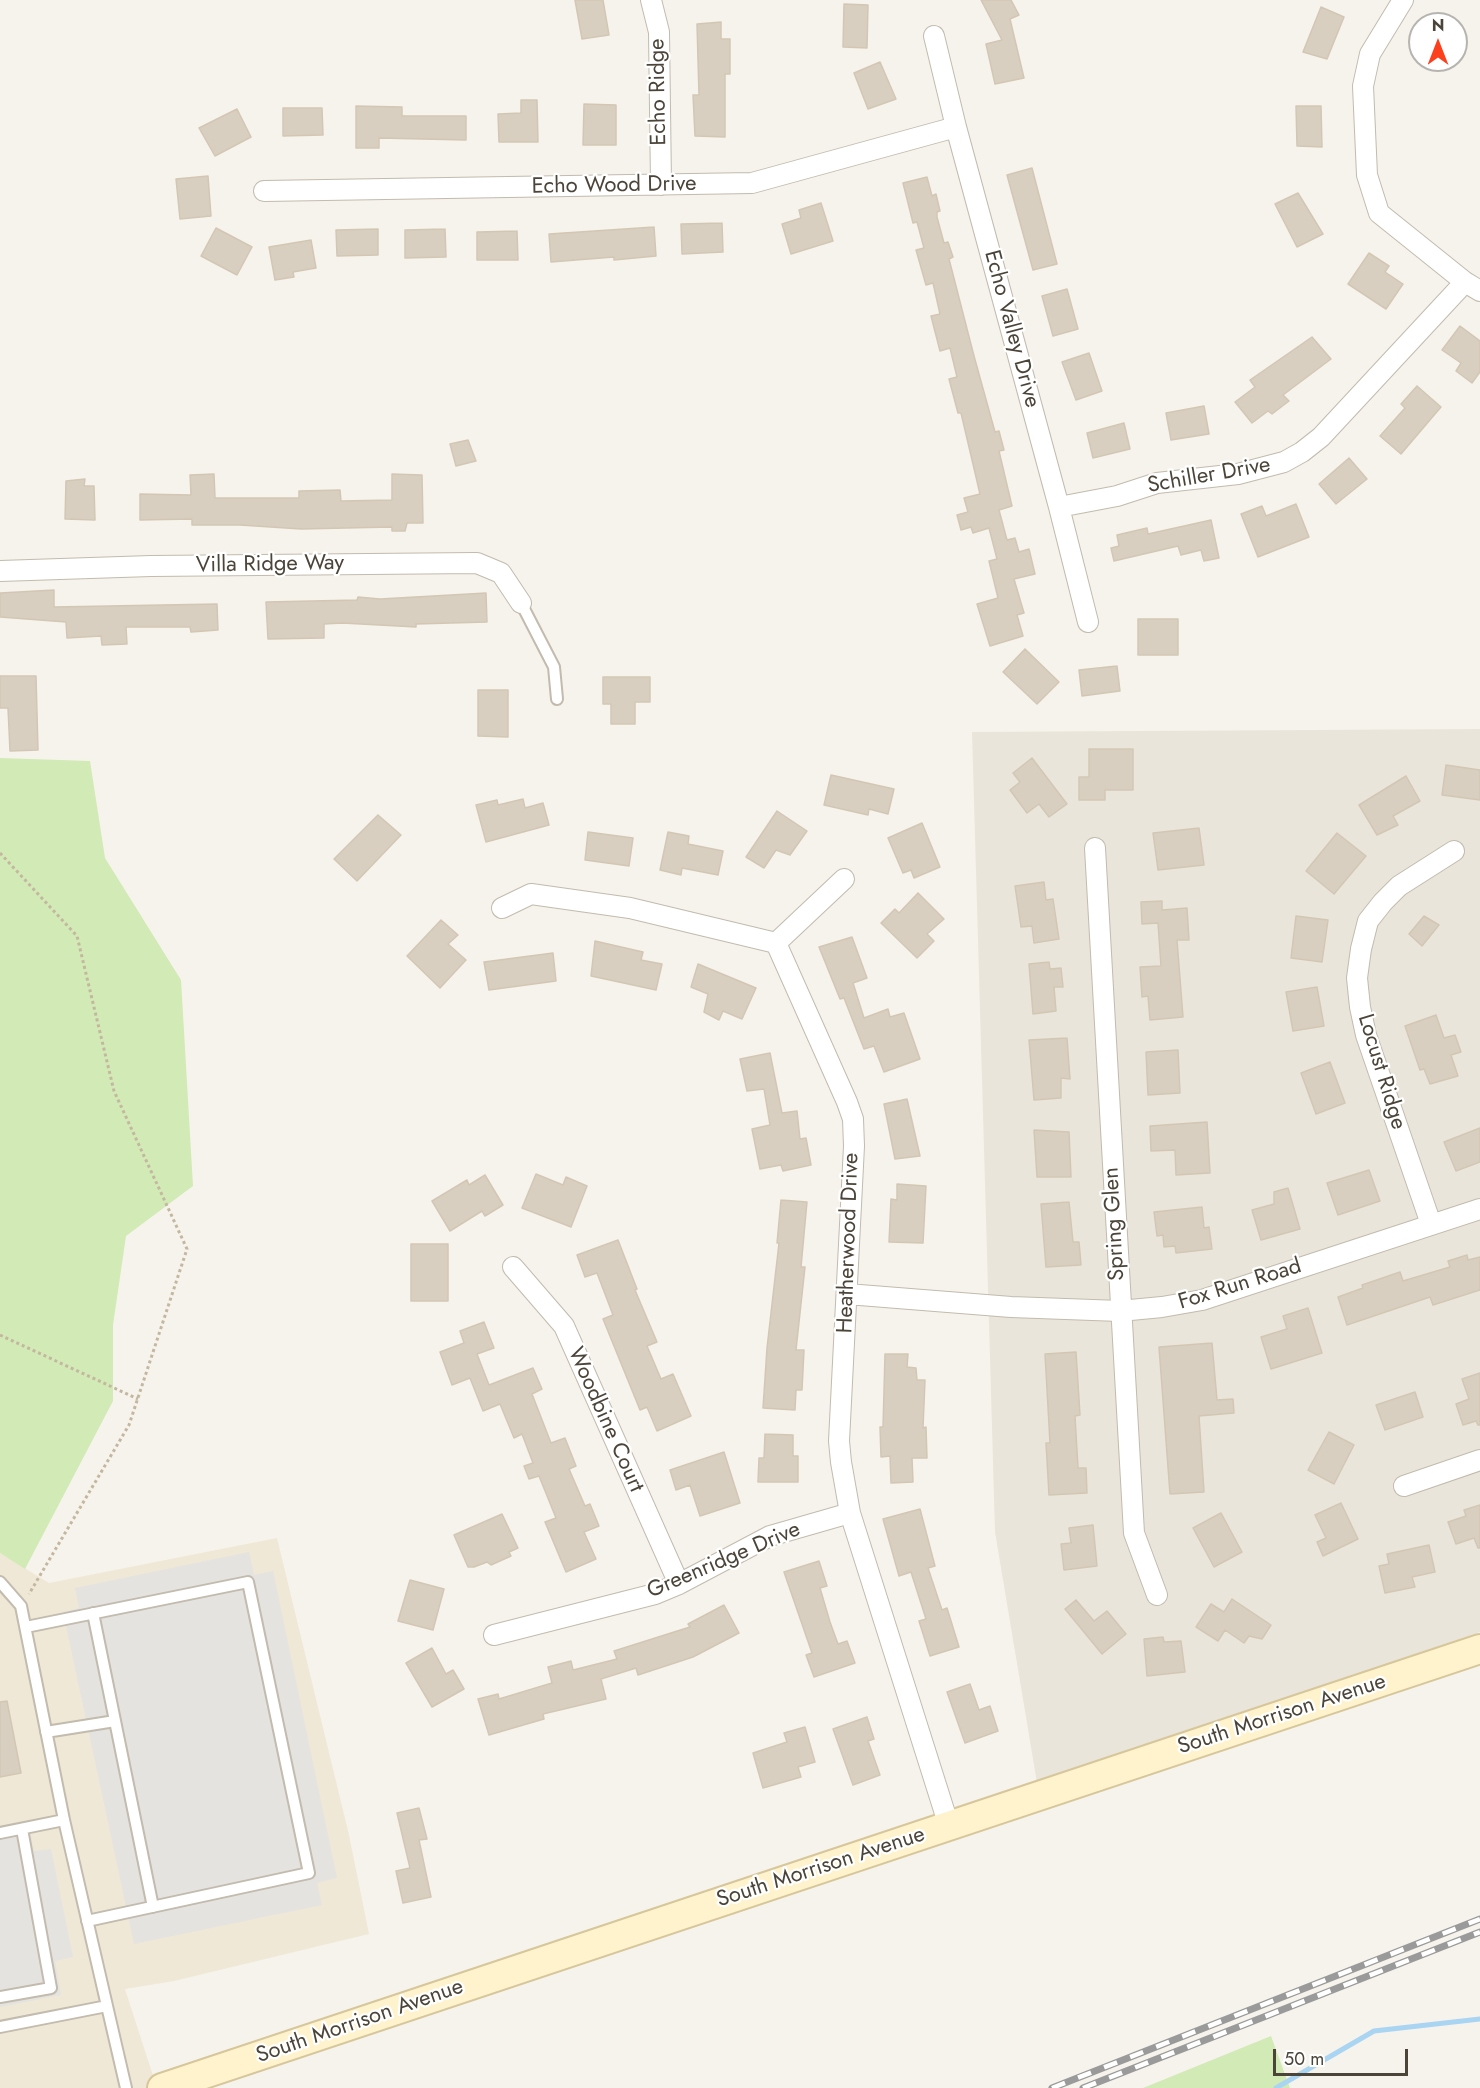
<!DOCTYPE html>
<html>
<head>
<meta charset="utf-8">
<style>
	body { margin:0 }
	#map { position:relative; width:1480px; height:2088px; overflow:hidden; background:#f6f3ec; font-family:Jost,sans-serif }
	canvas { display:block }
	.north { position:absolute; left:1408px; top:12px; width:60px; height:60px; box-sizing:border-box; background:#fff; border:2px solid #b7b4b0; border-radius:50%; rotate:0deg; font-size:16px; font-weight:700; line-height:24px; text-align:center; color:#4b4439 }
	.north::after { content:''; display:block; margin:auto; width:21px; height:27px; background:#fc3f1d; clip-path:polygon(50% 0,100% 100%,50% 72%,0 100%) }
	.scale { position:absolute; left:1273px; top:2049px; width:135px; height:27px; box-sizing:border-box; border:3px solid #4b4439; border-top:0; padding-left:8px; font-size:18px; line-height:21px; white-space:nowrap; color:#4b4439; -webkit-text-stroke:4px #fff; paint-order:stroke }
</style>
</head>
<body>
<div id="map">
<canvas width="1480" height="2088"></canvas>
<div class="north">N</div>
<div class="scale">50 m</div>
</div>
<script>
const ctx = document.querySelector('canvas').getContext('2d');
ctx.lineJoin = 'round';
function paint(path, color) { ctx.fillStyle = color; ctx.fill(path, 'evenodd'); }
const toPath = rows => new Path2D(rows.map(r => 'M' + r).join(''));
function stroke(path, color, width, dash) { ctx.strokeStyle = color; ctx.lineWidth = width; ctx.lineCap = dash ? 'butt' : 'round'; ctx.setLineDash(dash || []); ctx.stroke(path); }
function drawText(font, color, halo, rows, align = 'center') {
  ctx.font = font + ' Jost,sans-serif'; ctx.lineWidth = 4.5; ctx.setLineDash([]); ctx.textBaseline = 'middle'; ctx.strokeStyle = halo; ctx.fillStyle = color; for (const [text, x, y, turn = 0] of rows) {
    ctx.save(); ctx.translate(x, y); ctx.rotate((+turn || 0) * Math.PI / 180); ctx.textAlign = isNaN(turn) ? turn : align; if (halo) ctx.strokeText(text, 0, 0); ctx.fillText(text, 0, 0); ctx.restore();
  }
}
paint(toPath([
	[1480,729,1480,1632,1037,1783,995,1532,972,732]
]), '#eae5da');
paint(toPath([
	[277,1538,349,1835,369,1934,174,1981,125,1989,157,2088,0,2088,0,1553,49,1583]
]), '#efe8d6');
paint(toPath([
	[0,758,90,761,105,858,181,980,193,1186,126,1236,113,1325,113,1401,25,1569,0,1553],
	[1271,2036,1290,2088,1143,2088]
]), '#d2eab5');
paint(toPath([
	[249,1552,254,1575,273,1571,337,1878,317,1883,322,1905,134,1944,63,1612,79,1608,75,1588],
	[28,1822,34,1851,51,1849,73,1957,55,1961,61,1995,0,2007,0,1827]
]), '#e5e3e0');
stroke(toPath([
	[1276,2088,1374,2031,1480,2019]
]), '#a9d4f2', 5);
const building = toPath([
	[575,0,603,0,609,35,582,39,575,0],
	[981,0,1011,0,1019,15,1010,19,1024,78,995,84,986,44,1002,40,981,0],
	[844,4,868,5,867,48,843,47,844,4],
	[1321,7,1344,17,1327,59,1303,52,1321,7],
	[721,22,721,39,730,39,730,74,725,74,725,137,695,136,693,95,699,95,697,24,721,22],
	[880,62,896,99,868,109,854,73,880,62],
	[521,100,537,100,538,142,499,142,498,114,521,113,521,100],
	[584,104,616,105,616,145,583,145,584,104],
	[356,106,402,107,402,116,466,116,466,140,379,138,379,148,356,148,356,106],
	[1296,106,1321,106,1322,147,1297,146,1296,106],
	[283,108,322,108,323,135,283,136,283,108],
	[237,109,251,137,215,156,199,128,237,109],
	[1032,168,1057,264,1033,270,1007,175,1032,168],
	[208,176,211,216,180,219,176,179,208,176],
	[927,177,932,196,936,194,940,211,937,212,937,217,944,243,948,242,953,257,949,259,974,356,995,432,999,431,1004,450,999,451,1012,506,999,510,1007,540,1015,538,1019,552,1029,549,1035,574,1014,579,1024,613,1017,615,1023,636,990,646,977,604,998,598,989,561,997,559,989,528,973,533,971,527,961,530,957,515,968,512,964,498,980,494,961,413,958,413,949,379,957,377,950,348,940,351,931,316,940,314,933,283,926,285,916,250,924,248,917,222,913,223,903,183,927,177],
	[1298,193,1323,234,1297,247,1275,204,1298,193],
	[821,203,833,241,791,254,782,224,801,218,799,210,821,203],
	[722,223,723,252,682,254,681,224,722,223],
	[654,227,656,256,614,260,614,257,551,262,549,234,654,227],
	[216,228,252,247,237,275,201,256,216,228],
	[378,229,378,255,337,256,336,230,378,229],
	[445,229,446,257,405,258,405,230,445,229],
	[517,231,518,260,477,260,477,232,517,231],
	[311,240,316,268,293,272,294,277,275,280,269,247,311,240],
	[1369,253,1389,266,1385,272,1403,284,1386,309,1348,284,1369,253],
	[1067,289,1078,329,1053,336,1042,296,1067,289],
	[1460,326,1480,341,1480,372,1472,383,1456,371,1461,363,1442,350,1460,326],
	[1312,337,1331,359,1283,395,1289,401,1272,414,1268,411,1252,423,1235,402,1255,387,1250,380,1312,337],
	[1089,353,1102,391,1076,400,1062,362,1089,353],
	[1417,386,1441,407,1401,454,1380,436,1405,408,1401,404,1417,386],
	[1204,406,1209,434,1171,440,1166,413,1204,406],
	[1124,423,1130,449,1093,458,1087,433,1124,423],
	[468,440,476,461,456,466,450,444,468,440],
	[1349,458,1367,479,1336,504,1319,484,1349,458],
	[214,474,215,498,299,498,299,491,340,490,341,501,392,500,392,474,422,475,423,523,407,523,405,531,392,531,392,527,301,529,240,525,192,525,192,519,140,520,140,494,191,495,190,475,214,474],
	[85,479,84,486,94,486,95,520,65,519,66,481,85,479],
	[1296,504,1309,537,1258,557,1241,514,1262,506,1266,516,1296,504],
	[1211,520,1219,558,1204,561,1201,550,1181,555,1178,546,1114,561,1111,548,1119,546,1117,535,1147,528,1148,534,1211,520],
	[54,590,54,607,217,604,218,630,191,632,190,627,126,627,127,644,102,645,101,636,67,638,66,622,0,617,0,593,54,590],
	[486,593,487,622,416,624,416,627,342,623,324,624,324,638,268,639,266,602,357,600,358,597,380,599,486,593],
	[1138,619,1178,619,1178,655,1138,655,1138,619],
	[1025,649,1059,682,1037,704,1003,672,1025,649],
	[1117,666,1120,691,1082,696,1079,670,1117,666],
	[0,676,36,676,38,750,10,751,8,708,0,708,0,676],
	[603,677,650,677,650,702,635,702,635,724,611,724,611,704,603,704,603,677],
	[478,690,508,690,508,737,478,736,478,690],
	[1089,749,1133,749,1133,790,1105,790,1105,800,1079,800,1079,777,1089,777,1089,749],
	[1032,758,1067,804,1049,817,1039,804,1027,813,1010,790,1020,782,1013,773,1032,758],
	[1446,765,1480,770,1480,800,1442,795,1446,765],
	[831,775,894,789,888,814,869,809,868,815,824,805,831,775],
	[1406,776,1420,801,1393,816,1398,825,1377,835,1359,805,1406,776],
	[523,799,525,808,543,803,549,825,486,842,476,805,497,800,498,805,523,799],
	[777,811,807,831,790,855,776,850,764,868,746,857,777,811],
	[378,815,401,835,357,881,334,859,378,815],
	[922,823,940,867,914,878,911,870,903,873,888,838,922,823],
	[1199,828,1204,865,1158,870,1153,833,1199,828],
	[588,832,633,838,629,866,585,860,588,832],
	[668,832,689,836,688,844,723,851,718,875,682,868,681,875,660,870,668,832],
	[1337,833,1366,856,1334,894,1306,871,1337,833],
	[1044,882,1046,900,1053,899,1059,939,1034,943,1032,926,1021,927,1015,886,1044,882],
	[918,893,944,919,927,934,934,941,917,958,881,923,895,909,899,913,918,893],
	[1162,901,1162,910,1187,908,1189,940,1177,940,1183,1017,1150,1020,1148,996,1142,997,1140,967,1161,966,1158,923,1142,924,1141,902,1162,901],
	[1296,916,1328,920,1322,962,1291,958,1296,916],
	[1424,916,1439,925,1422,946,1409,934,1424,916],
	[441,920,458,935,448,944,466,960,440,988,407,956,441,920],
	[852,937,867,978,853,983,864,1018,888,1009,890,1017,904,1013,920,1059,884,1072,874,1046,864,1049,844,998,840,999,819,947,852,937],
	[595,941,643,952,641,960,662,964,656,990,591,976,595,941],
	[553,953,556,981,489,990,484,962,553,953],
	[1049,962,1050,969,1061,968,1063,987,1054,987,1056,1011,1033,1014,1029,964,1049,962],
	[698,964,756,988,742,1019,723,1011,719,1020,704,1012,708,994,691,987,698,964],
	[1317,987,1324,1026,1293,1031,1286,992,1317,987],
	[1436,1015,1444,1038,1455,1035,1461,1052,1451,1055,1458,1076,1430,1084,1424,1069,1420,1070,1405,1026,1436,1015],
	[1067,1038,1070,1079,1061,1078,1061,1098,1034,1100,1029,1040,1067,1038],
	[1178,1050,1180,1093,1148,1095,1146,1052,1178,1050],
	[770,1053,782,1113,797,1111,800,1139,806,1138,811,1165,783,1171,781,1165,760,1169,752,1129,770,1125,764,1089,747,1091,740,1059,770,1053],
	[1330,1062,1345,1103,1316,1114,1301,1073,1330,1062],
	[907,1099,920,1156,895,1159,884,1104,907,1099],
	[1207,1122,1210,1173,1176,1175,1175,1150,1151,1151,1150,1126,1207,1122],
	[1480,1128,1480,1162,1456,1171,1444,1142,1480,1128],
	[1034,1130,1069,1132,1071,1177,1037,1177,1034,1130],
	[1369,1170,1380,1201,1338,1215,1327,1183,1369,1170],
	[536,1174,563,1185,566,1177,587,1186,571,1227,522,1208,536,1174],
	[485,1175,503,1205,485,1216,482,1211,450,1231,432,1201,467,1180,469,1185,485,1175],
	[897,1184,926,1186,923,1243,889,1242,891,1199,897,1200,897,1184],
	[1288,1188,1300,1229,1261,1240,1252,1210,1274,1204,1274,1192,1288,1188],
	[781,1200,807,1202,801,1267,805,1267,796,1350,804,1350,802,1390,796,1390,795,1410,763,1408,767,1348,779,1243,777,1243,781,1200],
	[1069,1202,1073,1242,1079,1242,1081,1265,1046,1267,1041,1204,1069,1202],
	[1202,1207,1204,1228,1209,1227,1212,1249,1176,1253,1175,1246,1164,1247,1163,1235,1157,1236,1154,1212,1202,1207],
	[618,1240,637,1289,635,1290,657,1342,647,1346,661,1379,673,1374,691,1416,657,1431,647,1407,640,1410,603,1319,613,1315,597,1273,585,1277,577,1255,618,1240],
	[411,1244,448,1244,448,1301,411,1301,411,1244],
	[1467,1255,1468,1260,1480,1257,1480,1290,1433,1305,1430,1297,1347,1325,1338,1297,1363,1288,1362,1285,1400,1272,1403,1281,1450,1267,1448,1261,1467,1255],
	[1308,1308,1322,1353,1271,1369,1261,1337,1287,1329,1283,1316,1308,1308],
	[484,1322,494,1348,477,1354,489,1385,533,1368,542,1389,532,1394,551,1443,565,1438,576,1466,569,1469,585,1506,590,1504,599,1526,584,1532,596,1559,566,1572,545,1522,556,1518,539,1476,529,1479,524,1466,533,1463,522,1434,514,1438,500,1404,483,1411,470,1378,452,1385,440,1352,464,1343,460,1331,484,1322],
	[1212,1343,1217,1400,1233,1399,1234,1413,1199,1416,1204,1492,1170,1494,1159,1347,1212,1343],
	[1076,1352,1080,1415,1075,1416,1078,1468,1086,1468,1087,1493,1049,1495,1046,1443,1050,1443,1045,1354,1076,1352],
	[885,1354,908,1354,907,1367,916,1368,917,1380,925,1380,923,1428,926,1427,927,1458,912,1458,913,1482,891,1483,890,1456,881,1457,880,1427,883,1427,885,1354],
	[1480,1373,1480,1425,1478,1425,1476,1421,1463,1425,1456,1404,1469,1399,1462,1379,1480,1373],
	[1415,1392,1423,1417,1385,1430,1376,1405,1415,1392],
	[1329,1432,1354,1445,1334,1484,1308,1470,1329,1432],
	[765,1434,793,1435,793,1456,798,1456,798,1482,758,1482,759,1458,764,1458,765,1434],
	[724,1452,740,1503,700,1516,690,1485,676,1490,670,1470,724,1452],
	[1341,1503,1358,1539,1323,1556,1317,1542,1326,1538,1315,1515,1341,1503],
	[1480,1505,1480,1548,1478,1548,1474,1538,1456,1544,1448,1522,1466,1516,1464,1510,1480,1505],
	[920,1509,935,1566,928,1568,942,1610,947,1608,959,1647,930,1656,919,1621,926,1619,911,1572,899,1576,883,1519,920,1509],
	[1221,1513,1242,1552,1214,1567,1193,1528,1221,1513],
	[502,1514,518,1548,509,1552,511,1556,491,1565,487,1562,474,1567,468,1567,454,1535,502,1514],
	[1093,1525,1097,1566,1064,1570,1061,1544,1071,1543,1069,1528,1093,1525],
	[1429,1545,1435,1572,1412,1577,1415,1587,1385,1593,1379,1566,1389,1564,1387,1554,1429,1545],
	[819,1561,827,1586,820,1588,830,1622,838,1644,847,1641,855,1663,814,1677,806,1655,812,1653,784,1572,819,1561],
	[410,1580,444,1589,433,1630,398,1621,410,1580],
	[1232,1599,1271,1625,1262,1639,1249,1636,1244,1643,1225,1630,1218,1641,1196,1627,1211,1604,1224,1612,1232,1599],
	[1076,1600,1094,1621,1107,1611,1126,1634,1102,1654,1065,1609,1076,1600],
	[724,1605,739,1633,693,1657,638,1675,636,1668,601,1679,606,1699,543,1714,544,1719,489,1735,478,1699,498,1694,499,1699,552,1683,548,1667,571,1661,573,1670,617,1659,614,1651,690,1627,688,1624,724,1605],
	[1163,1637,1164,1642,1181,1641,1185,1672,1147,1676,1144,1639,1163,1637],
	[432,1648,446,1674,453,1670,464,1689,432,1707,406,1663,432,1648],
	[970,1684,979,1710,990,1706,998,1731,965,1743,947,1692,970,1684],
	[7,1701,21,1773,0,1777,0,1702,7,1701],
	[867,1717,874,1739,868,1741,880,1775,853,1785,833,1729,867,1717],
	[805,1727,815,1762,798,1767,801,1777,763,1788,753,1753,787,1742,784,1733,805,1727],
	[419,1808,427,1839,419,1840,431,1897,403,1903,396,1871,410,1868,397,1813,419,1808]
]);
paint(building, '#d8cfc1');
stroke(building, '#d3c7b4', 1.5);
const lane = toPath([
	[521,603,554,667,557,699],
	[0,1582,21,1606,64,1820,126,2088],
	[93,1613,153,1907],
	[26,1627,248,1582,309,1873,87,1921],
	[46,1732,115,1721],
	[0,1833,64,1820],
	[0,1997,51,1988,22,1829],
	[0,2027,107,2006]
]);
const street = toPath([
	[651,0,659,32,661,185],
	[1403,0,1370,54,1363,86,1367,175,1379,213,1465,282,1480,291],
	[934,36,956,127,1059,507,1088,622],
	[264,191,752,183,956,127],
	[1059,507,1117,496,1157,483,1238,474,1284,462,1302,452,1321,437,1465,282],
	[0,571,151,566,477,563,501,573,521,603],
	[1095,848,1134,1533,1157,1595],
	[502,908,531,894,630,908,776,943,847,1102,853,1119,854,1146,839,1441,841,1462,850,1513,949,1826],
	[776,943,844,879],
	[1431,1224,1366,1035,1360,1007,1357,978,1361,949,1368,921,1383,902,1399,886,1454,851],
	[513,1267,564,1326,679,1584],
	[847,1294,1011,1307,1120,1311,1162,1307,1202,1300,1480,1209],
	[1404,1486,1480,1460],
	[494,1635,655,1594,679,1584,770,1536,850,1513]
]);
const secondary = toPath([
	[162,2088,1480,1649]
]);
stroke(lane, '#c2bbae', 14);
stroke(street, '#c2bbae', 22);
stroke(secondary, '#d6c79b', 32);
stroke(toPath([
	[0,853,77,936,114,1091,187,1249,129,1425,29,1594],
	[0,1335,138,1399]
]), '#c4b79f', 3, [3, 3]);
stroke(lane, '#fff', 10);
stroke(street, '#fff', 20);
stroke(secondary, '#fff3cd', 28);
const rail = toPath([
	[1052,2088,1480,1919],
	[1083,2088,1480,1932]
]);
stroke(rail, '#9a9a9a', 7);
stroke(rail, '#fff', 4.5, [14]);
drawText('22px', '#4b4439', '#fff', [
	["Echo Ridge",659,92,-91],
	["Echo Wood Drive",614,186,-1],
	["Echo Valley Drive",1011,329,75],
	["Schiller Drive",1209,476,-10],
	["Villa Ridge Way",270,565,-1],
	["Locust Ridge",1381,1072,73],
	["Spring Glen",1115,1224,-93],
	["Heatherwood Drive",849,1243,-88],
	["Fox Run Road",1240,1285,-17],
	["Woodbine Court",605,1420,66],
	["Greenridge Drive",724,1561,-23],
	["South Morrison Avenue",1282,1715,-18],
	["South Morrison Avenue",821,1868,-18],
	["South Morrison Avenue",360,2022,-19]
]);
</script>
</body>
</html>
